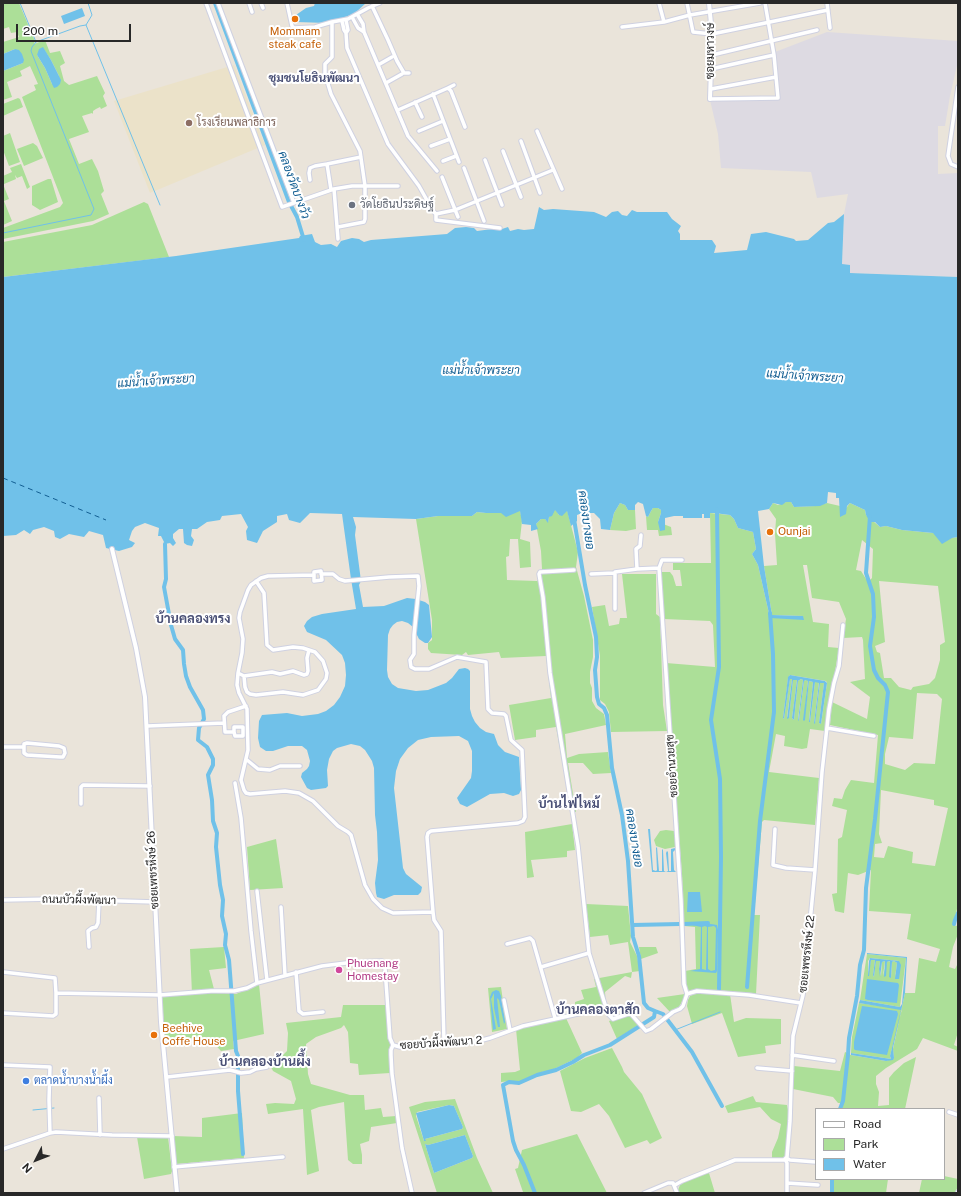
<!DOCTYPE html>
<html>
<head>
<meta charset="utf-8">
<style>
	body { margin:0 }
	#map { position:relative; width:961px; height:1196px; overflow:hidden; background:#eae4da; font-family:"Public Sans",sans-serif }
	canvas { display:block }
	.frame { position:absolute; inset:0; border:4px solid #282828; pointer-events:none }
	.legend { position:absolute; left:815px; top:1108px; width:130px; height:72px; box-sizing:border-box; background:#fff; border:1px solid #a9a9a9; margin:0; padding:5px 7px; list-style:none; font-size:12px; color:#282828 }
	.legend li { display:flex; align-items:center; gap:8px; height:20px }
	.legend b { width:20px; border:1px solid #a9a9a9 }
	.north { position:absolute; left:16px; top:1140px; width:40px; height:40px; -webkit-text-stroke:3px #fff; paint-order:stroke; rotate:228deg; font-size:11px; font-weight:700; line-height:16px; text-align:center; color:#282828 }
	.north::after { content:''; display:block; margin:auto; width:14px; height:18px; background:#282828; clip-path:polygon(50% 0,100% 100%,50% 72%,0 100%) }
	.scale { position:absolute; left:16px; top:24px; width:115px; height:18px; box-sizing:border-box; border:2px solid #282828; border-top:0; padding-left:5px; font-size:12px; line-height:14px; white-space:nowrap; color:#282828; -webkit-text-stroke:3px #fff; paint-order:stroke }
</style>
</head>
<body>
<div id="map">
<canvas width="961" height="1196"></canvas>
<div class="frame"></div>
<ul class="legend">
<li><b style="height:5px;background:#fff"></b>Road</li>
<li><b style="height:11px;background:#acdf98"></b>Park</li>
<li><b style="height:11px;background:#70c1e9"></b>Water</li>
</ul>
<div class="north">N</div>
<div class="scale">200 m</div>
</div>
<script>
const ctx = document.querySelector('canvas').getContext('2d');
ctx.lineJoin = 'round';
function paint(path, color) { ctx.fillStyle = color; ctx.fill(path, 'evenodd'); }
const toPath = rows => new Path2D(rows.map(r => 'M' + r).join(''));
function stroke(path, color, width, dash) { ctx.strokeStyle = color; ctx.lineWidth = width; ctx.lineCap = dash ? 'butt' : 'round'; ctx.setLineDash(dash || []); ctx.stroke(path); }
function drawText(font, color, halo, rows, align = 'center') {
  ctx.font = font + ' "Public Sans",Sarabun,sans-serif'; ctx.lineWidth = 4; ctx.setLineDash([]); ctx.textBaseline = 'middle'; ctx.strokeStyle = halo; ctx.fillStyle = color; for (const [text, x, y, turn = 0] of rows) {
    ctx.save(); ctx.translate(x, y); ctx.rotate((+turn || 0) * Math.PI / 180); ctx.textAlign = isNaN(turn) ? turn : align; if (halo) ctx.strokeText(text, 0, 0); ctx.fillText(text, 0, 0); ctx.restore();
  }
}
paint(toPath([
	[827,32,958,41,958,61,950,96,945,126,938,126,938,174,958,173,958,277,850,273,842,264,844,214,848,194,817,198,811,172,721,168,718,134,710,100,779,100,775,52]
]), '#dddae2');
paint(toPath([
	[234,65,265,145,150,193,114,101]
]), '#ebe2c9');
paint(toPath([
	[3,3,19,3,35,41,34,44,45,40,50,53,60,51,65,63,60,66,64,81,69,85,97,76,105,93,103,96,107,106,101,109,100,107,96,109,93,111,93,114,92,113,82,116,89,132,69,139,79,164,92,159,98,171,104,191,101,194,109,214,93,221,3,239,3,228,60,207,63,203,22,97,36,90,34,85,38,84,30,66,20,71,22,76,7,82,12,97,3,100,3,71,23,63,15,49,3,54,3,42,19,37,17,32,11,33,9,27,3,29],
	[43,48,51,60,59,76,60,84,52,84,45,68,37,55],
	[18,98,20,99,23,107,3,116,3,104],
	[10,133,20,162,9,166,3,150,3,136],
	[33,143,37,146,43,158,24,166,17,149],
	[21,164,30,187,27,189,22,176,17,178,15,175,16,179,4,184,3,176,12,172,10,168],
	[48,179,51,179,58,202,40,210,32,205,32,186],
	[3,184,9,199,4,201,12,221,3,225],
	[144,202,148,204,169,257,3,277,3,242,92,225],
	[786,502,791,502,794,507,815,506,827,503,840,506,840,516,850,503,865,510,866,515,880,527,886,526,902,530,933,533,952,538,958,537,958,905,953,925,957,926,958,916,958,934,953,947,949,967,955,969,958,963,958,1032,954,1045,958,1047,958,1051,923,1038,917,1049,886,1068,876,1076,876,1084,879,1092,878,1106,889,1105,889,1078,894,1072,904,1063,916,1057,905,1109,841,1109,843,1103,838,1103,833,1097,793,1089,794,1066,840,1071,845,1052,851,1055,886,1061,894,1058,893,1049,905,993,915,993,919,958,936,962,940,949,907,939,911,914,869,911,871,870,858,875,848,873,844,913,835,911,832,894,837,893,838,839,842,837,847,810,832,806,834,798,842,799,845,790,851,780,874,783,878,735,830,725,832,702,867,719,870,697,850,682,865,679,863,640,862,637,843,638,846,619,839,602,812,598,807,565,803,565,813,622,829,624,828,647,839,648,825,731,810,729,807,748,802,749,784,746,785,736,776,734,769,772,819,778,815,825,764,820,762,822,754,915,760,915,756,994,718,990,689,991,687,989,685,971,696,969,695,927,684,926,682,875,666,663,715,667,713,625,710,621,664,619,661,572,670,572,673,576,676,586,682,586,680,570,673,570,673,563,711,563,710,513,730,515,734,519,738,528,753,532,756,549,752,554,758,565,770,618,803,616,772,615,764,566,777,565,775,534,776,519,769,509,773,503,778,505],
	[862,540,873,549,872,578,868,582,861,571,856,570],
	[879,581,938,586,945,642,940,645,940,660,935,678,929,684,913,687,911,690,899,687,891,678,884,678,880,653,877,652,875,646,885,642],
	[790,675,826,681,827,683,821,724,819,723,824,683,820,683,815,723,814,723,819,682,815,682,810,722,809,720,813,682,809,681,804,721,808,680,806,680,804,681,799,720,798,720,798,719,803,680,801,679,798,681,794,720,792,718,797,680,793,679,789,718,787,717,792,679,790,678,784,719,783,718,788,678],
	[917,693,937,694,942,699,935,764,914,763,905,770,885,764,885,754,889,737,913,739],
	[881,790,934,800,934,805,948,808,935,866,912,863,913,852,888,846,884,858,874,857,875,844,882,843,879,834],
	[620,503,625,505,628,510,635,510,636,529,626,531,610,530,614,513],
	[653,508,658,508,661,510,661,513,658,522,671,527,672,535,659,536,658,530,647,530,646,516,648,517,651,511],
	[555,509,559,515,567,510,578,552,576,567,584,596,593,640,593,657,590,672,590,683,592,688,592,701,596,708,604,714,606,725,565,734,567,758,579,754,608,752,611,773,593,774,583,763,568,763,576,812,571,812,556,727,536,730,536,737,515,740,509,705,551,698,546,656,501,658,499,652,468,655,466,652,462,655,431,653,428,649,428,643,432,640,432,620,416,519,438,516,472,516,477,512,486,513,520,510,522,521,520,539,530,542,531,567,520,568,518,539,510,539,509,556,506,557,507,580,537,581,542,575,542,569,541,551,536,524,541,519,545,519,548,522,549,517],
	[622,574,656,574,656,614,660,617,663,705,667,731,611,732,609,712,605,704,600,700,600,656,592,607,605,605,609,626,619,624,620,618,627,618],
	[572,824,575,850,567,851,567,857,531,860,534,877,527,878,525,832],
	[666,830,674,831,675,833,676,845,675,847,665,849,656,846,654,840,660,831],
	[276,839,283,888,250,890,247,847],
	[586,904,628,906,631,936,630,942,637,956,640,971,632,972,631,978,625,976,605,992,606,1006,566,1018,582,1053,577,1058,552,1070,542,1072,519,1082,511,1081,501,1082,501,1073,515,1072,520,1070,516,1029,566,1018,575,1006,575,1002,584,999,581,990,596,987,594,979,632,972,628,942,610,945,608,935,590,937],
	[224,947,226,968,209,970,215,993,236,994,259,984,264,1034,233,1041,234,1049,221,1051,208,1037,165,1040,162,998,162,996,192,994,190,949],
	[639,947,656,947,658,953,641,959],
	[867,954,906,958,900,1007,860,1000],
	[870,958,899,961,895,978,897,963,894,961,892,962,891,978,890,962,888,961,887,962,883,976,885,961,882,962,881,976,879,969,880,961,876,960,874,977,873,975,875,960,871,960,868,976,868,961],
	[501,987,507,1029,492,1032,488,988],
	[685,994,684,998,679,1007,670,1012,657,998],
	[694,994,730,994,734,1022,746,1018,781,1019,781,1044,765,1046,766,1053,738,1057,722,1013,692,1024,687,1006,688,1000,690,996],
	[859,1003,902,1009,890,1056,891,1059,851,1053,852,1037],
	[343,1005,386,1005,390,1043,390,1073,359,1075,358,1064,350,1063,348,1032,344,1025,341,1028,316,1037,306,1044,308,1074,311,1084,350,1095,364,1095,365,1110,381,1108,383,1117,396,1116,397,1123,371,1127,369,1141,360,1144,362,1155,362,1164,353,1164,348,1160,344,1102,319,1107,311,1110,319,1171,307,1175,303,1109,268,1114,266,1104,275,1103,294,1104,296,1099,291,1081,273,1071,271,1067,287,1051,288,1033,286,1023,341,1017],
	[632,1012,638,1025,617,1039,609,1021],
	[612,1048,622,1067,624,1072,642,1094,662,1138,650,1144,647,1140,625,1148,609,1116,599,1104,581,1112,571,1111,560,1071,585,1058],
	[753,1096,756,1102,787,1105,788,1110,789,1111,789,1123,785,1158,772,1158,772,1152,778,1138,781,1124,771,1119,760,1107,728,1113,725,1106],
	[455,1099,477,1158,493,1193,437,1193,409,1107,425,1102],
	[449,1105,454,1106,463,1127,462,1129,425,1139,424,1141,416,1116,417,1112],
	[465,1135,473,1156,472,1158,434,1173,425,1144,428,1145],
	[242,1113,244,1158,176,1164,173,1136,202,1137,202,1118],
	[577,1134,607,1193,520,1193,523,1192,515,1169,518,1168,522,1150],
	[137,1137,168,1137,172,1171,171,1174,144,1179],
	[709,1173,715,1193,679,1193,678,1190,682,1180],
	[944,1176,958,1179,958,1186,955,1193,919,1193,922,1179,944,1179],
	[833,1179,888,1179,886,1193,832,1193]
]), '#acdf98');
paint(toPath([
	[315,3,366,3,354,14,327,23,296,22,296,15,306,8,314,6],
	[82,8,85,16,64,24,61,16],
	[43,47,51,60,61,80,60,84,57,87,54,88,52,84,45,68,37,55,39,49],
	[15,49,19,50,22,54,24,60,23,63,3,71,3,54],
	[539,207,544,210,553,209,594,212,606,217,612,212,618,211,622,215,627,216,632,210,637,212,667,212,672,219,681,226,678,231,680,234,680,240,712,240,716,246,714,253,747,250,751,234,766,232,794,239,796,241,808,240,828,223,834,222,844,214,842,264,850,265,850,273,958,277,958,537,952,538,942,544,933,533,902,530,886,526,880,527,875,522,870,522,866,515,865,510,850,503,847,506,846,514,840,517,839,498,836,498,836,493,828,492,827,503,820,506,794,507,791,502,786,502,782,505,773,503,769,509,758,511,764,566,772,615,803,616,804,620,770,618,758,565,752,554,756,549,753,532,738,528,734,519,730,515,714,513,710,513,710,518,704,518,704,514,702,514,702,518,683,518,683,516,674,516,665,518,665,530,660,531,658,522,661,513,661,510,658,508,653,508,651,511,648,517,646,516,643,504,638,502,635,505,635,510,628,510,625,505,620,503,614,513,610,530,601,529,600,519,594,513,582,513,577,515,577,521,571,526,567,511,562,516,559,515,555,510,552,516,549,517,548,523,545,519,541,519,536,524,538,529,531,531,531,525,522,524,520,511,506,517,501,513,486,513,477,512,472,516,438,516,416,519,353,517,356,527,355,535,361,581,359,585,363,607,384,606,407,598,416,599,425,602,429,605,432,637,428,643,425,643,419,639,413,627,408,623,402,621,397,622,393,625,390,629,388,635,387,670,388,677,392,684,398,688,416,691,428,690,446,683,452,678,459,669,465,668,468,669,470,671,470,709,472,716,475,722,480,728,486,732,494,734,498,745,505,752,519,757,521,790,519,794,513,796,504,793,490,794,467,807,460,804,457,798,471,778,472,771,472,751,468,741,459,736,431,737,418,740,408,748,400,759,396,771,394,788,403,868,406,874,422,887,421,892,418,895,394,895,384,899,377,897,376,893,375,883,378,860,377,832,375,815,374,768,372,761,365,750,360,746,351,744,337,748,333,751,329,759,327,770,328,786,326,788,311,790,307,788,301,777,302,773,307,769,309,766,310,761,307,750,302,746,288,746,273,751,266,751,260,747,258,738,259,721,262,715,287,713,302,716,318,714,326,711,334,705,340,697,345,686,346,675,345,663,342,655,326,640,307,632,304,626,307,621,312,617,322,614,356,609,351,579,342,514,310,513,300,523,289,520,287,514,277,516,277,522,263,531,257,543,247,540,246,531,248,527,241,514,222,516,220,520,207,522,197,529,192,529,191,536,194,540,192,546,187,545,184,543,183,529,179,529,173,534,173,538,176,543,173,546,170,543,165,544,161,536,158,536,159,528,145,523,135,527,132,531,129,540,135,543,132,547,119,551,106,548,103,535,89,531,84,537,69,534,60,539,55,537,54,531,44,527,33,530,30,534,24,530,16,535,3,536,3,277,176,256,299,238,300,236,312,234,315,242,321,245,331,244,337,247,341,241,352,238,359,239,364,242,371,240,447,234,455,228,466,227,474,228,477,231,492,229,499,230,508,227,510,231,518,229,524,230,534,229],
	[790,675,825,681,827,683,821,724,819,723,824,683,820,683,815,724,814,723,819,683,815,682,810,722,809,722,813,682,809,681,805,720,804,721,803,720,808,681,806,680,804,681,799,720,798,721,803,680,801,679,798,681,794,720,792,718,797,680,793,680,789,718,787,719,792,679,790,679,784,719,783,718,788,677],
	[648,829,650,829,653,870,656,871,657,870,656,848,657,847,659,871,662,871,662,849,663,850,664,871,666,872,668,871,666,853,667,851,668,852,669,871,671,871,671,849,675,848,675,850,673,852,674,870,676,872,652,872],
	[688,892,700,892,702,912,687,912],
	[711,924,717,925,718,930,717,971,716,973,690,971,700,969,701,927,692,925],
	[705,926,707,927,706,970,702,969,702,927],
	[714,926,716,928,715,970,711,971,708,969,708,927],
	[867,953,907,957,905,993,893,1048,894,1058,893,1060,886,1061,851,1055,851,1053,891,1059,890,1056,901,1010,859,1003,860,1000,900,1007,902,1004,906,958,867,954],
	[870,958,899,961,901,965,899,979,895,979,897,963,894,961,892,962,891,978,889,977,890,964,890,962,889,961,887,962,886,976,884,977,885,961,882,962,880,977,879,969,880,961,876,961,874,977,873,975,875,960,871,960,869,976,868,976,869,961],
	[867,979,898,983,899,985,897,1003,868,1000,865,999],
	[496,990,499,991,501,996,505,1022,504,1024,499,1000,497,998,500,1027,498,1027,494,1008,494,993,491,999,496,1029,493,1030,490,997,492,992],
	[862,1006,897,1011,898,1014,887,1055,855,1050,854,1049,854,1042],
	[449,1105,454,1106,463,1127,462,1129,425,1139,426,1141,424,1141,416,1113],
	[465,1135,473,1156,472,1158,434,1173,425,1144,428,1145]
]), '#70c1e9');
stroke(toPath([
	[88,3,92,15,86,25,160,205],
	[36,42,80,26,86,25],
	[3,233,91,215,94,209,31,51,32,47,36,42,20,3],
	[675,1030,720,1012],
	[33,1110,54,1108]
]), '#70c1e9', 1);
stroke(toPath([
	[215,3,289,202,297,217,304,240],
	[717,509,719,667,711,720,720,779,721,857,719,989],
	[165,544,166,579,164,587,171,625,175,639,183,650,184,664,186,676,190,687,203,710,204,719,199,728,198,740,207,747,213,759,213,765,208,775,212,800,213,821,217,833,216,847,220,885,223,900,222,916,226,934,225,945,229,960,236,1051,238,1056,238,1091,243,1154],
	[684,924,708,923],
	[954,924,955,920,958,913],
	[633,925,680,924],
	[747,987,760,821,774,712,773,654,770,613],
	[655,1011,663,1014,692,1052,722,1106],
	[840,1109,843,1101,848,1055,849,1038,857,996,860,965,864,950,866,888,875,819,888,692,885,685,878,678,874,670,870,646,874,617,873,594,866,573,870,516],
	[535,1193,524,1165,516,1150,513,1141,503,1085,509,1082,519,1083,537,1075,556,1070,573,1062,584,1055,610,1045,654,1017,655,1011,648,1008,644,1003,639,956,633,937,628,861,622,815,612,768,607,715,604,708,599,704,597,697,595,670,597,657,596,637,585,585,574,519],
	[832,1193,832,1179]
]), '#70c1e9', 4);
stroke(toPath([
	[3,478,106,520]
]), '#125e92', 1, [5, 4]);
const minor = toPath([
	[206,3,282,207,334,189,352,186,398,186],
	[218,3,294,203],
	[249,3,252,12],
	[261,3,263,8],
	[287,3,292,26,294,28,315,27,332,22,332,57,325,64,325,74,331,94,360,151,365,186,365,219,364,222,338,227],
	[659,3,664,22],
	[687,3,693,32,712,34,828,10],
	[827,3,830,28],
	[372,6,388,40,397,61,404,73,409,73],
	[357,14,363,24,364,32,408,136,437,171],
	[352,17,358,28,364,32],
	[346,20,348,30,346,33,347,48,388,144,419,186,433,211,436,214,436,220,500,228],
	[342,21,344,30,346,33],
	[332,22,348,19,368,8,380,3],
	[622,27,664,22,690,15,760,3],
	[712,55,817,30],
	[378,65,392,57],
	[711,69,774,55],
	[386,83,402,74],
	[958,87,948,156,951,164,958,167],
	[448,88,454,85],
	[711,89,776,77],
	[433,94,459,162],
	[710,99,778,98,774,55,765,3],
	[415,102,422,117],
	[398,110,448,88,451,91,465,127],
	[419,131,443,121],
	[537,131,562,189],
	[521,141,540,193],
	[431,146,450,139],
	[503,151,521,197],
	[485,160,502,205],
	[443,161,456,156],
	[464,168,484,221],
	[442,177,458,217],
	[310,180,309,173,310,168,315,166,327,164],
	[334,189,338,239],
	[331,190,327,164,361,157],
	[436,214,455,210,553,170],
	[682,560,662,560,659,568,681,900,684,984,687,994],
	[637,569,636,549,640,546,641,535],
	[574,570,540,572,539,574,543,597,550,673,578,846,589,953,608,1014,613,1019,628,1014,631,1014,646,1031,651,1029,673,1012,680,1009,683,1006,687,994,690,993,697,991,749,995,801,1003],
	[321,571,322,580,314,581,314,572,321,571],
	[591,574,614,573],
	[314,575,268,576,261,578,251,585,248,590,240,612,239,618,243,639,242,653,238,673,237,685,239,693,247,709,248,750,241,780,244,790,246,793,250,794,285,791,299,793,313,801,338,826,348,832,351,835,365,885,373,899,382,908,393,913,433,912,427,837,428,833,431,831,518,823,523,821,525,817,522,750,511,740,506,716,504,714,492,713,488,709,486,662,457,657,429,669,415,669,411,667,410,660,414,654,414,635,419,586,418,576,389,577,345,581,339,579,333,574,321,574],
	[615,609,615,572,637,569,659,568],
	[238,673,244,676,272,672,280,674,293,671,304,675,307,674,308,671,307,658,309,650],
	[244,676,245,687,247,692,250,694,256,695,283,692,303,695,318,690,326,679,327,673,323,661,315,652,303,648,293,647,273,650,267,645,264,593,256,581],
	[147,726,224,723],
	[827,728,874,736],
	[234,732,235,736,243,736,243,727,234,727,234,732,225,732,224,716,228,712,246,706],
	[3,747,24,747,24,753,27,755,60,757,63,757,65,753,64,748,59,746,27,743,24,744,24,747],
	[247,760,258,769,270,770,280,766,300,766],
	[235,783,241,818,251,931,257,983],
	[81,804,81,787,83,785,150,786],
	[775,829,773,865,786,868,815,870],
	[257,891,267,980],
	[3,900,53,899,155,902],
	[281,907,285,975],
	[433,912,434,920,441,931,444,1041],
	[507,944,530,938,533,941,555,1018],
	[89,947,88,931,92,928,96,927,98,923,99,900],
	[541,967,589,953],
	[3,972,55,978,56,993,160,995,211,991,234,991,247,988,257,983,322,966,354,962,382,961,384,963,385,968,390,1038,393,1045],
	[296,972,299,1011,303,1014,323,1012],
	[504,1000,510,1030],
	[3,1013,53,1016,56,1014,56,993],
	[393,1045,400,1047,436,1041,475,1042,490,1038,523,1026,605,1008],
	[393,1045,391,1050,391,1055,392,1074,402,1148,412,1193],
	[792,1055,834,1061],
	[3,1065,50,1067,49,1100,50,1133],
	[757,1068,792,1071],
	[167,1077,230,1070,241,1073,250,1072,256,1069,267,1067],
	[99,1098,100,1135],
	[949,1112,958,1115],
	[3,1149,50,1133,56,1132,112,1135,172,1136],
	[786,1158,790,1160,816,1162],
	[785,1159,787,1163,787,1193],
	[174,1167,283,1157],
	[787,1183,818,1185],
	[675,1185,682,1181,735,1160,784,1160,787,1157,790,1121,791,1088,793,1036,803,995,815,870,822,772,829,709,834,683,839,666,843,625],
	[644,1193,668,1183,673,1183,677,1193],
	[958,1193,958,1192]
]);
const tertiary = toPath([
	[709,3,712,34,710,99],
	[112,549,136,648,145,697,161,1022,177,1193]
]);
stroke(minor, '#cfd1e1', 5.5);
stroke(tertiary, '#cfd1e1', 6);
stroke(minor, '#fff', 3.5);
stroke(tertiary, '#fff', 4);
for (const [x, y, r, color] of [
	[295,19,4,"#e8710a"],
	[189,123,4,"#8d6e63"],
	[352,205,4,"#6b7280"],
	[770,532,4,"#e8710a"],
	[339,970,4,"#d1479c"],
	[154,1035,4,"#e8710a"],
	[26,1081,4,"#3f7fe0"]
]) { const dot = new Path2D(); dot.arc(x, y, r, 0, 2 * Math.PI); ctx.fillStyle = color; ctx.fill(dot); stroke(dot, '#fff', 1.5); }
drawText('11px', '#c56008', '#fff', [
	["Mommam",295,32,"center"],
	["steak cafe",295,45,"center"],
	["Ounjai",778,532],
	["Beehive",162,1029],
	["Coffe House",162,1042]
], 'left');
drawText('11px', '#282828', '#fff', [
	["ซอยมหาวงษ์",711,51,-90],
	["ซอยอำนวยสุข",672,766,-94],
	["ซอยเพชรหึงษ์ 26",153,870,-93],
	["ถนนบัวผึ้งพัฒนา",79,900,1],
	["ซอยเพชรหึงษ์ 22",807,954,-84],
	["ซอยบัวผึ้งพัฒนา 2",441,1043,-4]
]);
drawText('11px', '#785e54', '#fff', [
	["โรงเรียนพลาธิการ",197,123]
], 'left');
drawText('11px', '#5b616d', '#fff', [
	["วัดโยธินประดิษฐ์",360,205]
], 'left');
drawText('11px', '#b23c85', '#fff', [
	["Phuenang",347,964],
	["Homestay",347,977]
], 'left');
drawText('11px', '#366cbe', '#fff', [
	["ตลาดน้ำบางน้ำผึ้ง",34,1081]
], 'left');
drawText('bold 12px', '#4a5076', '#fff', [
	["ชุมชนโยธินพัฒนา",314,78]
]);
drawText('italic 12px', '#125e92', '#fff', [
	["คลองวัดบางวัว",294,185,70],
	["แม่น้ำเจ้าพระยา",481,370],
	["แม่น้ำเจ้าพระยา",805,376,4],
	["แม่น้ำเจ้าพระยา",156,381,-4],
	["คลองบางยอ",586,520,82],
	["คลองบางยอ",634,838,81]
]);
drawText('bold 13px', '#4a5076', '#fff', [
	["บ้านคลองทรง",193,619],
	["บ้านไฟไหม้",569,804],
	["บ้านคลองตาสัก",598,1010],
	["บ้านคลองบ้านผึ้ง",265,1062]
]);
</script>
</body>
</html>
